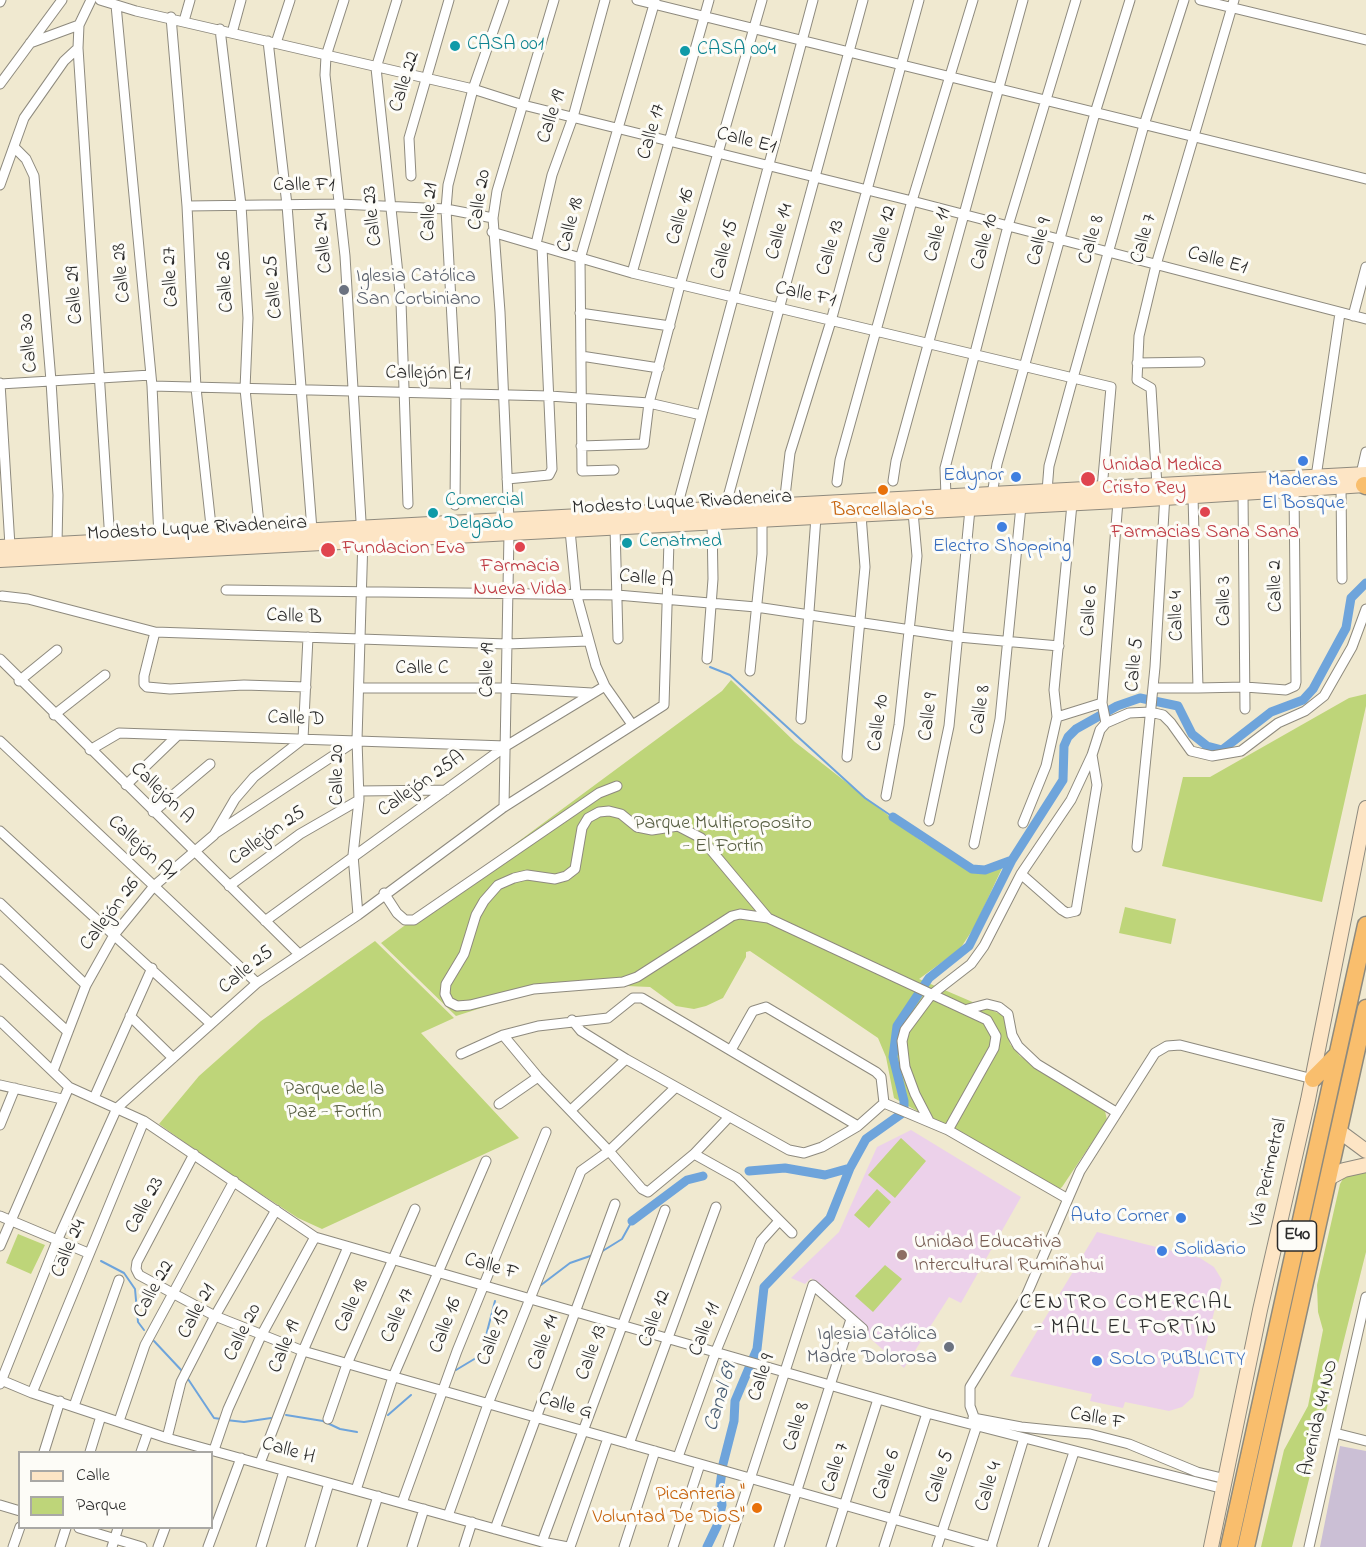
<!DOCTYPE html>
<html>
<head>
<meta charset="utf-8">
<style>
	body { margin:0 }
	#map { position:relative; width:1366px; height:1547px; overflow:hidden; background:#f0e9d0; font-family:"Indie Flower",sans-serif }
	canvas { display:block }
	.legend { position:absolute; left:18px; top:1451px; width:195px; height:78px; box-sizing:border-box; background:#fdfcf7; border:2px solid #a9a8a5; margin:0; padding:8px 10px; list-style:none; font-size:18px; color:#2b2b2b }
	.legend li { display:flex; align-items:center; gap:12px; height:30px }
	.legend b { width:30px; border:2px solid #a9a8a5 }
</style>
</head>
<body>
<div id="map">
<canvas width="1366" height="1547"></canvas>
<ul class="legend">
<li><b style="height:8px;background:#fde5c5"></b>Calle</li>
<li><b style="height:16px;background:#bed579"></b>Parque</li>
</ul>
</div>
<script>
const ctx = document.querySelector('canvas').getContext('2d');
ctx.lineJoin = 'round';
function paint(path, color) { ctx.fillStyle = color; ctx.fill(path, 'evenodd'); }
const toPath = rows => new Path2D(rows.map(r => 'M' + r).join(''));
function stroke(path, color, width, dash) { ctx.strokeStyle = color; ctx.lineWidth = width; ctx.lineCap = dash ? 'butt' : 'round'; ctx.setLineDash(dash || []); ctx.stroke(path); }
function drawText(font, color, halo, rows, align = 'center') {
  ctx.font = font + ' "Indie Flower",sans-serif'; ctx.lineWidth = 6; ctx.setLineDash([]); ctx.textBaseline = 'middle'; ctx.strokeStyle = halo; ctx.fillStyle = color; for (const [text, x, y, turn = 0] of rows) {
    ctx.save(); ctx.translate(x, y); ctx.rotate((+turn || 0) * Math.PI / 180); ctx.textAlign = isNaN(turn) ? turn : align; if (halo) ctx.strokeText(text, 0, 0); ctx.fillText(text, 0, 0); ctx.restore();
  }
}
paint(toPath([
	[911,1130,1021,1197,961,1303,949,1297,904,1368,865,1334,868,1329,811,1278,805,1284,791,1278,839,1232,877,1147],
	[1097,1232,1200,1258,1214,1267,1222,1280,1193,1397,1182,1407,1169,1411,1125,1402,1123,1408,1090,1401,1092,1394,1010,1376]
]), '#ecd1ea');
paint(toPath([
	[1340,1446,1366,1451,1366,1547,1320,1547]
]), '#cbbfd5');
paint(toPath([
	[731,680,795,742,921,841,973,871,987,872,1003,866,975,926,960,949,919,979,1005,1016,1010,1044,1020,1056,1105,1111,1107,1120,1062,1187,1058,1190,894,1098,886,1057,878,1038,750,951,746,952,746,957,723,998,706,1006,694,1009,676,1006,650,987,603,985,531,992,456,1016,381,943,722,691],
	[1366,694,1366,706,1322,902,1162,866,1183,777,1210,777,1349,698],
	[1125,907,1176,919,1171,944,1119,933],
	[375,941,454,1018,421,1033,519,1138,322,1229,298,1218,209,1160,159,1124,199,1076,261,1021],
	[901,1138,926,1161,895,1198,868,1175],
	[1357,1171,1366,1173,1366,1252,1292,1547,1261,1547,1284,1450,1308,1406,1323,1330,1318,1312,1317,1285,1340,1184,1344,1177],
	[877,1189,891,1202,869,1228,854,1215],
	[18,1234,45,1245,31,1274,6,1263],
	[885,1265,902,1279,873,1312,855,1296]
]), '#bed579');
stroke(toPath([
	[710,667,730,675,865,798,893,817],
	[601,1252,622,1239,632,1221],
	[101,1261,124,1273,135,1289,138,1322,144,1330],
	[541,1285,570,1263,593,1255],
	[154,1341,183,1372],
	[456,1370,481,1355,495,1301],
	[186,1376,214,1418,221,1419],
	[286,1415,323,1421,340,1429,357,1432],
	[388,1415,411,1395],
	[226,1420,244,1422,271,1418]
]), '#6ea4db', 2);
stroke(toPath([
	[893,817,972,869,985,870,1012,860],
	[749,1171,785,1168,825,1175,850,1168],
	[632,1221,687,1180,703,1176],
	[707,1547,717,1526,722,1505,720,1486,723,1464,734,1421,735,1401,757,1349,764,1287,830,1218,850,1168,866,1139,904,1112,904,1101,893,1057,897,1026,929,978,969,946,1012,860,1063,780,1064,746,1068,737,1076,729,1117,706,1140,698,1178,706,1192,734,1207,746,1222,750,1271,712,1303,700,1313,689,1346,628,1351,598,1366,583]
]), '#6ea4db', 9);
const street = toPath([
	[100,0,136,11,473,89,523,105,912,201,1366,319],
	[344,0,326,56,325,75,345,256,361,521],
	[397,0,376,68,401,302,408,504],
	[637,0,1366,179],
	[1200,0,1366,40],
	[0,2,1,0],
	[116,5,152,386,159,538],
	[171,17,187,206,196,388,212,535],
	[184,21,190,0],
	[220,29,241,205,248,318,245,389,260,533],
	[232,33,241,0],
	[268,41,287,205,312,530],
	[30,43,79,25],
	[276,43,290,0],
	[78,48,110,541],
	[0,84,62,0],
	[14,147,26,159,34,176,51,381,58,495,57,544],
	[411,176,409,138,449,0],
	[0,185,24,118,64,61,78,48,79,25,91,0],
	[187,206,340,204,446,209,493,218],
	[492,232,632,273,1111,387,1102,489],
	[536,244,552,175,573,117,605,0],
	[632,273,709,0],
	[580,313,670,326],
	[1353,316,1366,267],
	[581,356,659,368],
	[1137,363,1200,362],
	[0,383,10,546],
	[0,384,151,375],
	[152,386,550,396,649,403,701,415],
	[581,446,644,444,649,403,680,285,762,0],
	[614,470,582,471,580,259,655,1],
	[1361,474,1366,452],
	[1316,477,1340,313],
	[507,479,549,475,552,469,542,247],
	[893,481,896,461,1023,0],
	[837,482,840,460,912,201,973,0],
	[1157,486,1151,388,1137,380,1139,336,1156,265,1234,0],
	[1341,487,1342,579],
	[1047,491,1049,466,1073,378,1144,125,1184,0],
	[1243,493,1245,709],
	[992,495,997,464,1095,113,1130,0],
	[1193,496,1198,688,1245,687,1286,690,1295,686,1296,682,1294,490],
	[946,497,945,468,1008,226,1076,0],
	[1072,504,1054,690,1057,717,1102,703],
	[455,505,456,393,446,209,448,185,473,89,504,0],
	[784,505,790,453,831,321,919,0],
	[725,508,863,0],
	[676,511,813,0],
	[509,520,500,312,493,218,497,191,554,0],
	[615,527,618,639],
	[570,530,576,593,596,666,605,686,631,723],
	[226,590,617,595,756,607,958,637,1059,646],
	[2,596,28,599,155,632,507,644,588,641],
	[155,632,144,676,144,684,147,687,170,689,244,685,306,687],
	[0,659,299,954],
	[707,659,713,579,712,522],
	[750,671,762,554,762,520],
	[19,681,57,650],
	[359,688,506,688,592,693],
	[1153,688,1198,688],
	[54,715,105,675],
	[801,719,816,517],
	[1106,723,1102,703,1118,501],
	[0,741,257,983],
	[90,750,119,733,506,746],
	[847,757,865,567,861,515],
	[126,785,178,735],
	[359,791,446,790],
	[886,796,899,725,917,556,913,512],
	[504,807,509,533],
	[153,812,210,764],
	[929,821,949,726,970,509],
	[1023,823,1046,766,1057,717],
	[0,831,211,1024],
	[216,833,357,740],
	[974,844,1000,719,1021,506],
	[1137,847,1155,667,1165,494],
	[1021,874,1062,910,1067,913,1076,911,1097,785,1092,755],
	[229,886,300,834,359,800],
	[384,893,397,913,405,920,414,920,599,793,617,786],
	[0,903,86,985],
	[358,915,353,855,359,800,357,740,363,537],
	[768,918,740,914,732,916,637,977,623,982,534,989,470,1005,457,1006,449,1002,445,994,446,984,464,954,476,915,484,901,498,885,514,878,527,875,555,879,566,876,575,869,582,828,588,818,599,812,609,811,621,814,637,827,652,830,678,826,701,838,768,918,987,1020,996,1036,994,1048,948,1130],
	[265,921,506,746,605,686],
	[0,969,68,1032],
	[968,1009,987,1004,999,1007,1008,1014,1012,1035,1018,1046,1037,1064,1116,1112],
	[130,1016,173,1058],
	[572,1020,581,1031,626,1059,789,1150,804,1153,822,1147,858,1126,884,1103,948,1130,1068,1199],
	[0,1021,69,1087,144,1121,315,1237,927,1413,1224,1489],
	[503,1035,538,1077,609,1151,676,1087],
	[731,1050,753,1011,766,1007,876,1072,881,1077,884,1103],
	[461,1054,503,1035,538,1026,608,1018,633,998,642,998,858,1126],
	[53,1071,86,985,114,935,154,886,214,835,235,799,254,777,303,739,308,637],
	[0,1085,62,1099],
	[94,1098,152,968],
	[499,1104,538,1077],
	[571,1110,626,1059],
	[929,1121,915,1094,905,1067,902,1041,905,1030,931,995,971,964,984,946,1021,874,1071,800,1092,755,1100,730,1106,723,1129,713,1150,712,1163,715,1171,723,1191,751,1212,756,1241,751,1278,723,1305,711,1324,696,1352,647,1366,609],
	[0,1125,15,1088],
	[194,1154,137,1262,136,1269,139,1275,215,1316,303,1351,992,1547],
	[694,1154,737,1178,792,1233],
	[0,1216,88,1253],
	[0,1246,69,1087],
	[1,1380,32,1393,167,1438,542,1542,568,1547],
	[0,1384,57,1241,117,1108,257,983,358,915,504,807,664,705,669,541],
	[32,1393,144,1121],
	[74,1406,119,1280],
	[973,1418,1021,1427,1090,1434,1129,1444,1197,1472,1226,1479],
	[328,1419,347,1364,415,1209],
	[119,1421,145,1345,234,1181],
	[1335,1433,1366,1441],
	[167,1438,181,1382,215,1316,276,1210],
	[629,1444,716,1207],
	[214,1450,228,1409,261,1336,315,1237],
	[44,1452,60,1401],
	[90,1452,101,1416],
	[141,1452,148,1432],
	[678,1457,716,1351,761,1241,779,1221],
	[260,1463,303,1351,348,1247],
	[356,1490,393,1377,486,1161],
	[402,1503,457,1351,546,1132],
	[0,1505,20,1511],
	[448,1516,488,1404,581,1171,609,1151,642,1189,648,1192,694,1154,729,1117],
	[79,1528,142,1547],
	[495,1529,615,1204],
	[542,1542,665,1210],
	[13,1547,20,1527],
	[60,1547,66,1528],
	[112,1547,118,1528],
	[158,1547,165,1528],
	[208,1547,241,1458],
	[261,1547,284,1471],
	[310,1547,329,1483],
	[362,1547,378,1496],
	[412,1547,424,1509],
	[464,1547,472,1522],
	[570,1547,608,1438],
	[624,1547,655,1451],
	[673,1547,700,1464],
	[728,1547,813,1285,863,1329],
	[779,1547,851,1319],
	[831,1547,878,1399],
	[884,1547,927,1413],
	[937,1547,977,1425,970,1406,970,1387,1026,1296,1080,1171,1155,1053,1167,1046,1180,1045,1313,1079],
	[991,1547,1024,1438],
	[1043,1547,1074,1452],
	[1309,1547,1366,1297]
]);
const secondary = toPath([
	[0,547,1366,474],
	[0,560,1118,501,1366,485],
	[1339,1131,1366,1151],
	[1329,1178,1344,1170,1366,1165],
	[1211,1547,1260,1310,1308,1100,1366,808]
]);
const highway = toPath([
	[1364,485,1366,486],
	[1313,1079,1337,1055],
	[1229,1547,1366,925],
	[1246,1547,1366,1008]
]);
stroke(street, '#8e8a7e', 11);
stroke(secondary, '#8e8a7e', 16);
stroke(highway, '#8e8a7e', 19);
stroke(street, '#fff', 9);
stroke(secondary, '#fde5c5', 14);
stroke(highway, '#f9be6d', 16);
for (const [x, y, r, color] of [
	[455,46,6,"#0f9aa8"],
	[685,51,6,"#0f9aa8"],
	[344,290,6,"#6b7280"],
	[1303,461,6,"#3f7fe0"],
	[1016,477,6,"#3f7fe0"],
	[1088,479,8,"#e0444e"],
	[883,490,6,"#e8710a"],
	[1205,512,6,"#e0444e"],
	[433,513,6,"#0f9aa8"],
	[1002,527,6,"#3f7fe0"],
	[627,543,6,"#0f9aa8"],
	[520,547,6,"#e0444e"],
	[328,550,8,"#e0444e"],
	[1181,1218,6,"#3f7fe0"],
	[1162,1251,6,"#3f7fe0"],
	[902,1255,6,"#8d6e63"],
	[949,1347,6,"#6b7280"],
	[1097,1361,6,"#3f7fe0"],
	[757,1508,6,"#e8710a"]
]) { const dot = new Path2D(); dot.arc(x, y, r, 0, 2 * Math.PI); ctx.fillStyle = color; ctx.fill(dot); stroke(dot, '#fdfcf7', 2); }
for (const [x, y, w] of [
	[1297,1236,39]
]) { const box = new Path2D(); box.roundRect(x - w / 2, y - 15, w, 30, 4.5); ctx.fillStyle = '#fdfcf7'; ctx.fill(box); stroke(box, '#2b2b2b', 1.5); }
drawText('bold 18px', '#2b2b2b', null, [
	["E40",1297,1236]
]);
drawText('20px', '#0d838f', '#fdfcf7', [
	["CASA 001",467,46],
	["CASA 004",697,51],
	["Comercial",445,502],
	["Delgado",445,525],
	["Cenatmed",639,543]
], 'left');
drawText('20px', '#2b2b2b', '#fdfcf7', [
	["Calle 22",406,82,-73],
	["Calle 19",553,117,-72],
	["Calle 17",653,132,-74],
	["Calle E1",746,142,14],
	["Calle F1",304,187],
	["Calle 20",481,200,-81],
	["Calle 21",431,212,-87],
	["Calle 23",374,216,-96],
	["Calle 16",682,217,-74],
	["Calle 18",572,225,-75],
	["Calle 14",781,232,-75],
	["Calle 12",884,235,-75],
	["Calle 11",939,235,-75],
	["Calle 7",1145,239,-74],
	["Calle 8",1093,240,-74],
	["Calle 10",986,242,-75],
	["Calle 9",1041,242,-75],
	["Calle 24",325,243,-95],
	["Calle 13",832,248,-74],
	["Calle 15",726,250,-75],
	["Calle E1",1217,262,15],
	["Calle 28",123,273,-95],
	["Calle 27",172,277,-93],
	["Calle 26",227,282,-93],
	["Calle 25",275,287,-95],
	["Calle 29",76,295,-94],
	["Calle F1",805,296,13],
	["Calle 30",30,343,-95],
	["Callejón E1",428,375,1],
	["Modesto Luque Rivadeneira",682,504,-3],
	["Modesto Luque Rivadeneira",197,530,-3],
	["Calle A",646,580,6],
	["Calle 2",1277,586,-91],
	["Calle 3",1226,601,-90],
	["Calle 6",1091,611,-86],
	["Calle 4",1178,616,-91],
	["Calle B",294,618,3],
	["Calle 5",1136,665,-85],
	["Calle C",422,670],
	["Calle 19",489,670,-89],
	["Calle 8",982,710,-82],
	["Calle 9",930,717,-82],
	["Calle D",296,720,2],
	["Calle 10",880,723,-82],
	["Calle 20",339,775,-90],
	["Callejón 25A",422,785,-35],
	["Callejón A",161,794,44],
	["Callejón 25",268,837,-35],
	["Callejón A1",141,849,43],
	["Callejón 26",111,915,-53],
	["Calle 25",247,971,-39],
	["Vía Perimetral",1270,1173,-77],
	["Calle 23",146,1206,-62],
	["Calle 24",70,1249,-67],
	["Calle F",491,1268,16],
	["Calle 22",155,1290,-61],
	["Calle 18",353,1306,-66],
	["Calle 21",198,1312,-62],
	["Calle 17",399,1316,-67],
	["Calle 12",656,1319,-70],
	["Calle 16",447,1326,-69],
	["Calle 11",706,1330,-69],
	["Calle 20",244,1333,-64],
	["Calle 15",495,1337,-69],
	["Calle 14",545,1343,-70],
	["Calle 19",286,1347,-68],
	["Calle 13",593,1353,-70],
	["Calle 9",763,1378,-72],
	["Calle G",565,1407,16],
	["Avenida 44 NO",1320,1418,-77],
	["Calle F",1097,1420,11],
	["Calle 8",798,1427,-73],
	["Calle H",288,1452,16],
	["Calle 7",837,1468,-72],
	["Calle 6",888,1475,-72],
	["Calle 5",941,1477,-72],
	["Calle 4",990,1487,-73]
]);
drawText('20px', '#5b616d', '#fdfcf7', [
	["Iglesia Católica",356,278],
	["San Corbiniano",356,301],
	["Iglesia Católica",937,1336,"right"],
	["Madre Dolorosa",937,1359,"right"]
], 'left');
drawText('20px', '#be3a42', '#fdfcf7', [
	["Unidad Medica",1102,467],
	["Cristo Rey",1102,490],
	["Farmacias Sana Sana",1205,534,"center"],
	["Fundacion Eva",342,550],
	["Farmacia",520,568,"center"],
	["Nueva Vida",520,591,"center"]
], 'left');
drawText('20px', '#366cbe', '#fdfcf7', [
	["Edynor",1004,477],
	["Maderas",1303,482,"center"],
	["El Bosque",1303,505,"center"],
	["Electro Shopping",1002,548,"center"],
	["Auto Corner",1169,1218],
	["Solidario",1174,1251,"left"],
	["SOLO PUBLICITY",1109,1361,"left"]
], 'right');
drawText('20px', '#c56008', '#fdfcf7', [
	["Barcellalao's",883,512],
	["Picanteria \"",745,1496,"right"],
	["Voluntad De DioS\"",745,1519,"right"]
]);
drawText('20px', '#575e42', '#fdfcf7', [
	["Parque Multiproposito",723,825],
	["- El Fortín",723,848],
	["Parque de la",334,1091],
	["Paz - Fortín",334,1114]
]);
drawText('20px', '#785e54', '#fdfcf7', [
	["Unidad Educativa",914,1244],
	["Intercultural Rumiñahui",914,1267]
], 'left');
drawText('italic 21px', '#465b71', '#fdfcf7', [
	["Canal 69",722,1398,-73]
]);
ctx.letterSpacing = '1.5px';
drawText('22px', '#2b2b2b', '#fdfcf7', [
	["CENTRO COMERCIAL",1126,1304],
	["- MALL EL FORTÍN",1126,1329]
]);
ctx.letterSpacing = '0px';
</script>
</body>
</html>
